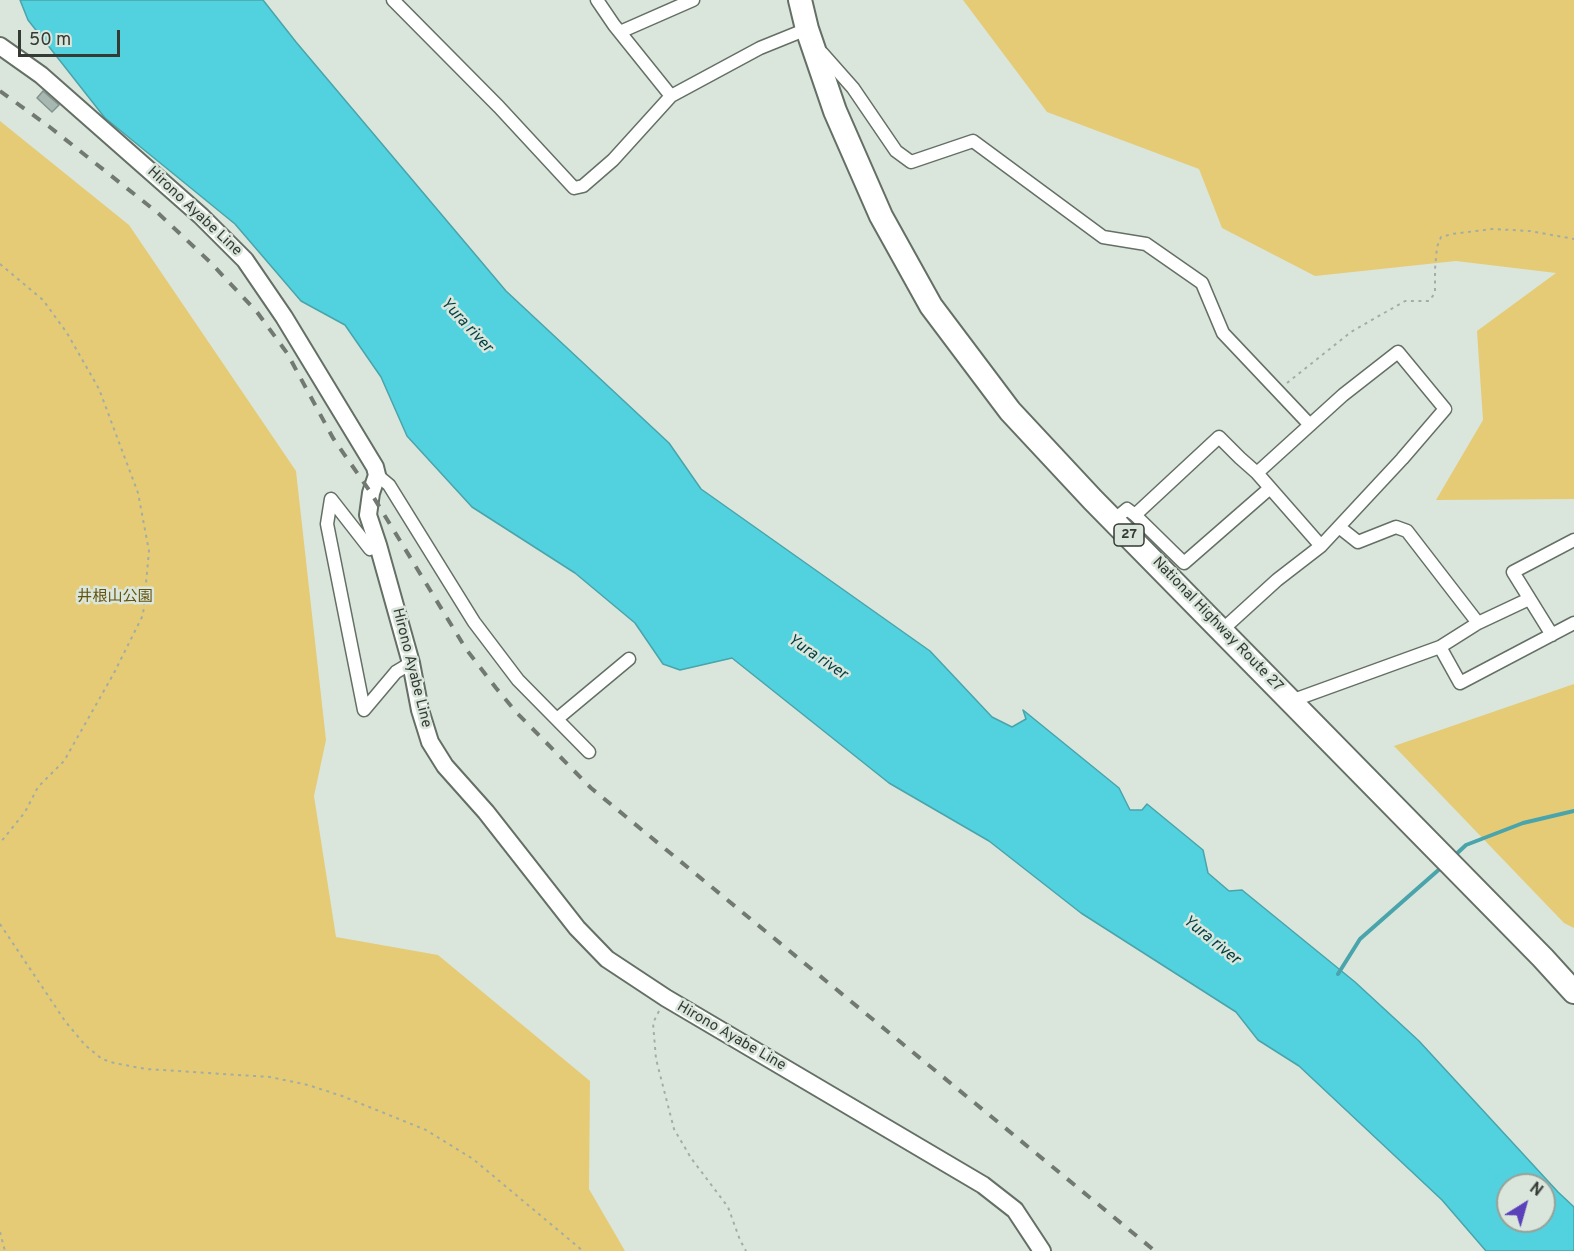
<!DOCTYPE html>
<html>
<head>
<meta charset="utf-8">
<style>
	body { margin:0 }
	#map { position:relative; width:1574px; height:1251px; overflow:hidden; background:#dae6db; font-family:Overpass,sans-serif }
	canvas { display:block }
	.north { position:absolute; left:1496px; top:1173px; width:60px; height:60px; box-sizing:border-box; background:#dae6db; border:2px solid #98a199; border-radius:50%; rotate:37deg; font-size:16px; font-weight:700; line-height:24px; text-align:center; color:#353a35 }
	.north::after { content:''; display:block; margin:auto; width:21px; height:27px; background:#5a41b9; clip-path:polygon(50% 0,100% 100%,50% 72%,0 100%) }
	.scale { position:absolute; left:18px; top:30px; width:102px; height:27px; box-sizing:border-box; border:3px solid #353a35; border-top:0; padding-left:8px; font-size:18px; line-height:21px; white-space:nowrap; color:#353a35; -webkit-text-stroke:4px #dae6db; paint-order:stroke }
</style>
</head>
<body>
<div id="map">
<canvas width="1574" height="1251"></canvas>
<div class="north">N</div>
<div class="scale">50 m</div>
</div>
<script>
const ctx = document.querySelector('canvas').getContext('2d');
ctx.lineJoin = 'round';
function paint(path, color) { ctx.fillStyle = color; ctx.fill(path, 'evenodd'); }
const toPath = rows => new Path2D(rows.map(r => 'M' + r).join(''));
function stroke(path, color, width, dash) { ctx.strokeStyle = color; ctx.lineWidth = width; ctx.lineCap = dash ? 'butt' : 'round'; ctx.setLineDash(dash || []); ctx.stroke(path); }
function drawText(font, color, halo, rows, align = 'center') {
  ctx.font = font + ' Overpass,"Noto Sans JP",sans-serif'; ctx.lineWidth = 5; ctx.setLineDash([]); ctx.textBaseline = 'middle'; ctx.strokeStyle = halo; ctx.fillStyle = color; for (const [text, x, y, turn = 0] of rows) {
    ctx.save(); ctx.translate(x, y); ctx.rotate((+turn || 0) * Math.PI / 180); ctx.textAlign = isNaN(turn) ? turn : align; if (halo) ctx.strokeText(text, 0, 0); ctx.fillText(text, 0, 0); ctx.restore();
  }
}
paint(toPath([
	[963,0,1574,0,1574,499,1436,500,1483,420,1477,331,1556,273,1456,261,1315,276,1222,228,1199,169,1047,112],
	[0,121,129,225,296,471,326,740,314,796,336,937,438,955,590,1081,589,1189,625,1251,0,1251],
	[1574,684,1574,928,1564,923,1394,746]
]), '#e5cb75');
const water = toPath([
	[20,0,263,0,296,42,506,291,669,443,701,489,930,651,992,717,1012,727,1026,719,1023,710,1119,788,1130,810,1142,810,1147,804,1203,850,1208,873,1229,891,1242,890,1355,982,1419,1041,1558,1192,1574,1207,1574,1251,1486,1251,1442,1200,1299,1066,1258,1040,1236,1012,1081,913,989,841,889,783,732,658,680,670,663,664,635,623,575,573,472,507,407,436,381,377,345,325,301,301,235,224,105,118,28,20,20,0],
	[1508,1185,1544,1185,1544,1221,1508,1221,1508,1185]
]);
paint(water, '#51d2de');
stroke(water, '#49a4ab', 1.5);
stroke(toPath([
	[1453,857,1466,845,1523,823,1574,811],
	[1338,974,1360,939,1443,866]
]), '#49a4ab', 4);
const building = toPath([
	[43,91,59,105,52,112,37,98,43,91]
]);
paint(building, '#a7b8b3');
stroke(building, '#83948f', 1.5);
const street = toPath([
	[393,0,499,107,574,188,583,186,613,160,671,96,760,48,807,29],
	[597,0,614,25,671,96],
	[620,32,693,0],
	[818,53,822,53,853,88,896,151,911,162,973,141,1103,237,1146,244,1202,283,1223,333,1310,425],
	[1257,473,1321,546],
	[377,475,389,485,474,622,518,680,589,752],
	[1135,515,1184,563,1270,488],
	[1114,520,1127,509,1135,515,1219,437,1240,458,1257,473,1343,395,1398,352,1445,409,1402,459,1321,546,1277,580,1221,631],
	[1339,527,1358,542,1396,527,1407,531,1478,623],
	[378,545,370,549,331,499,327,524,364,710,396,672,411,663],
	[1552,635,1513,572,1574,540],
	[1440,647,1460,683,1574,623],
	[1291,701,1440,647,1478,623,1529,599],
	[557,719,629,659]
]);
const secondary = toPath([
	[0,46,41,75,201,216,245,260,284,317,375,467,377,475,371,493,368,515,378,545,411,663,420,710,430,742,445,766,486,812,577,928,607,959,666,998,983,1185,1015,1210,1042,1251]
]);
const highway = toPath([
	[800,0,807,29,835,111,881,216,931,306,1010,411,1093,500,1543,958,1574,992]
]);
stroke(street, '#646f65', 15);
stroke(secondary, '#646f65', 20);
stroke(highway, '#646f65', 26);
stroke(toPath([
	[0,264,43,300,67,333,99,389,138,493,149,551,143,615,114,673,64,761,38,787,25,812,0,843],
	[1287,383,1351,332,1405,301,1429,301,1435,293,1435,269,1437,247,1441,237,1452,234,1492,229,1530,231,1574,239],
	[0,924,65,1021,85,1045,102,1059,114,1063,146,1069,270,1077,308,1085,342,1096,426,1130,473,1159,583,1251],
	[659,1011,653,1023,656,1059,674,1129,691,1158,728,1207,740,1240,746,1251],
	[0,1232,5,1251]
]), '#a3ada4', 2, [3, 4.5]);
stroke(street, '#fff', 12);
stroke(secondary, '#fff', 16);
stroke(highway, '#fff', 22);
stroke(toPath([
	[0,91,51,128,158,213,210,262,257,312,287,353,333,438,371,493,466,649,496,688,517,713,591,788,1155,1251]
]), '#717971', 4, [10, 10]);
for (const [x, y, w] of [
	[1129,535,30]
]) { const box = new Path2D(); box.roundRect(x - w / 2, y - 11, w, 22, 4.5); ctx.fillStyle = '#dae6db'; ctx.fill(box); stroke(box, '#353a35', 1.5); }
drawText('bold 14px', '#353a35', null, [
	["27",1129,535]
]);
drawText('15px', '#353a35', '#dae6db', [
	["Hirono Ayabe Line",194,212,43],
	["National Highway Route 27",1217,625,46],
	["Hirono Ayabe Line",411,668,76],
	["Hirono Ayabe Line",731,1037,30]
]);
drawText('15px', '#64520c', '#dae6db', [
	["井根山公園",115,598]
]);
drawText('italic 16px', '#003d42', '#dae6db', [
	["Yura river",466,326,47],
	["Yura river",817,658,34],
	["Yura river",1211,941,39]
]);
</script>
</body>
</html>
